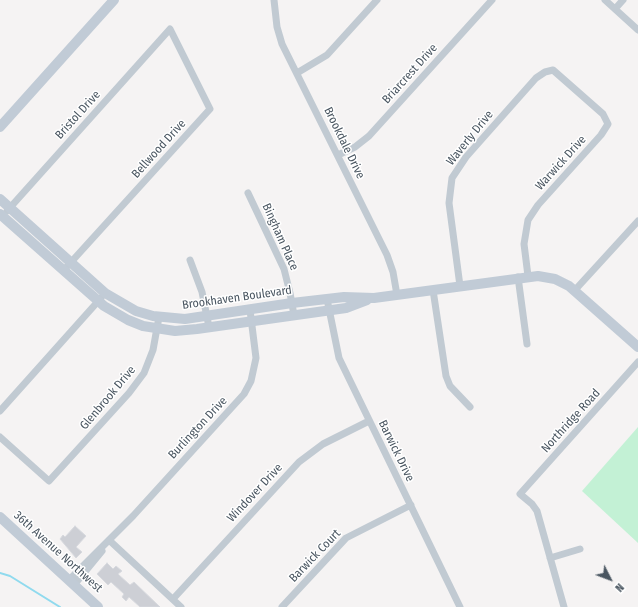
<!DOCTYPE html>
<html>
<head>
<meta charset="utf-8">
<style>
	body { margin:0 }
	#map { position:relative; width:638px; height:607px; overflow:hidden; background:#f5f3f3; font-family:"Fira Sans Condensed",sans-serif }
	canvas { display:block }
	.north { position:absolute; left:590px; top:559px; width:40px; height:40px; -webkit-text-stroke:3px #fff; paint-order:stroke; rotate:132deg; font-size:11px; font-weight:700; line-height:16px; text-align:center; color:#4a5661 }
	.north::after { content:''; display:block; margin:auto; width:14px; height:18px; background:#4a5661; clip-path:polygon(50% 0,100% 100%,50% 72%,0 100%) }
</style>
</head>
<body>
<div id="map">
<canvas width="638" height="607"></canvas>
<div class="north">N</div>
</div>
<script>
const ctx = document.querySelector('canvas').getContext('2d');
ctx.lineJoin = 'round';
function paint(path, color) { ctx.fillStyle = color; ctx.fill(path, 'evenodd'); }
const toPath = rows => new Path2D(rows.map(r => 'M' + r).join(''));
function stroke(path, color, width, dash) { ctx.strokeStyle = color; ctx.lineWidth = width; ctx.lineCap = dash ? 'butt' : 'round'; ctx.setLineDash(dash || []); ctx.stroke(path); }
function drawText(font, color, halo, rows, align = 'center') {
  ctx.font = font + ' "Fira Sans Condensed",sans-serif'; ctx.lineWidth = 3; ctx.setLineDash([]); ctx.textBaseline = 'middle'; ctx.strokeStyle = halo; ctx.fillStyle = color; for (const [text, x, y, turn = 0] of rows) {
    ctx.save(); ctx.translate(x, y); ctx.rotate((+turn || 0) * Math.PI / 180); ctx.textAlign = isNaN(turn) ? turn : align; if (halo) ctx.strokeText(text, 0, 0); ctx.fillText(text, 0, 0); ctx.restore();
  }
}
paint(toPath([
	[638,427,638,543,582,491]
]), '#c3f1d5');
stroke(toPath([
	[0,573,10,576,60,607]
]), '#90daee', 2);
const building = toPath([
	[75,526,86,536,76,547,82,552,76,558,60,539,63,535,65,537,75,526],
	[107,563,113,569,116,566,122,571,118,574,130,585,134,582,160,607,140,607,129,597,126,601,122,597,124,594,111,582,108,585,97,574,107,563]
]);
paint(building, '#cdcfd5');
stroke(building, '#d7d9de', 1);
stroke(toPath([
	[274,0,277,27,282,44,387,255,393,272,397,295],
	[605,0,638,30],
	[615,9,623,0],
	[297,73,327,55,377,0],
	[338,155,355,147,369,136,492,0],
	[248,193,284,269,290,293,294,315],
	[7,211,170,29,210,109,63,271],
	[190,260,202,292,209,327],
	[518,277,527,344],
	[460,286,449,203,452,178,466,157,536,78,545,72,553,70,603,114,608,124,601,135,538,205,528,220,524,244,528,276],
	[433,290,446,376,450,386,470,407],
	[575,290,638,221],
	[327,299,339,358,460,607],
	[0,411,101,298],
	[0,437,49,481,129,393,144,373,153,350,159,317],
	[109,540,181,607],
	[550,558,580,549],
	[69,580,133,516,244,394,251,381,256,358,250,310],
	[74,585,102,551],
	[173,599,299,462,323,444,369,421],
	[282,607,346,538,411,505],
	[564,607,537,511,532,504,520,494,638,362]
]), '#c1cad2', 7);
stroke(toPath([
	[0,127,114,0],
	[0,199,105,293,136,311,153,316,185,319,292,303,344,297,374,298,538,276,555,279,569,286,638,347],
	[0,214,104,306,128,320,143,326,175,331,197,329,346,308,367,300],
	[0,517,98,607]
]), '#c1cbd6', 10);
drawText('12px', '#4a5661', '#fff', [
	["Briarcrest Drive",410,74,-48],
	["Bristol Drive",78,115,-48],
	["Waverly Drive",470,138,-51],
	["Brookdale Drive",344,143,64],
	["Bellwood Drive",159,149,-48],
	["Warwick Drive",561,163,-48],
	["Bingham Place",280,237,66],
	["Brookhaven Boulevard",237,298,-8],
	["Glenbrook Drive",108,398,-50],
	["Northridge Road",571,421,-48],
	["Burlington Drive",198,428,-47],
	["Barwick Drive",396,451,64],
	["Windover Drive",255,493,-47],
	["36th Avenue Northwest",58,552,42],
	["Barwick Court",315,556,-46]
]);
</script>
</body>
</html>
